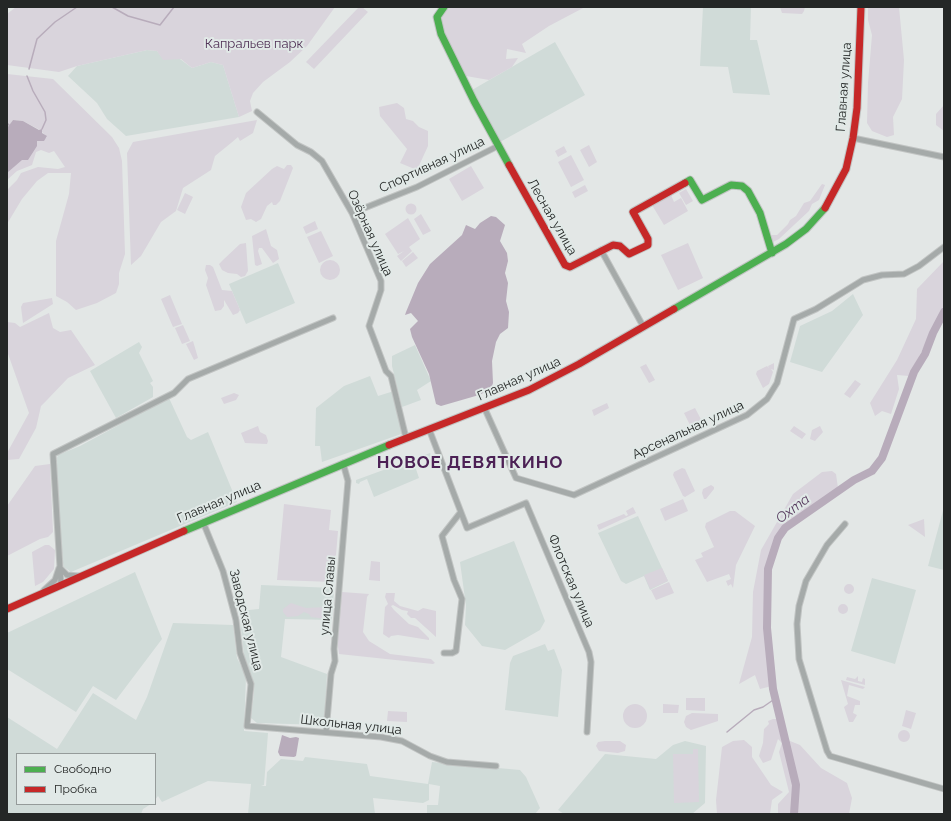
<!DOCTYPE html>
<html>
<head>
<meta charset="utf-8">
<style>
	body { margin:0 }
	#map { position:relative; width:951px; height:821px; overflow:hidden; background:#e3e7e6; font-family:Raleway,sans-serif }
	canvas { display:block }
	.frame { position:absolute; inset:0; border:8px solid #242726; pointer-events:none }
	.legend { position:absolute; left:16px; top:753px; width:140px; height:52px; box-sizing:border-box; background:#e1e9e7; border:1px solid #959b9a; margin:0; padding:5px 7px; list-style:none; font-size:12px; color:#242726 }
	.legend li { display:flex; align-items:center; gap:8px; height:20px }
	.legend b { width:20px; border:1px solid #959b9a }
</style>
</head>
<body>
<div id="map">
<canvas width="951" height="821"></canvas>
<div class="frame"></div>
<ul class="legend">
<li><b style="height:5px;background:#4caf50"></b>Свободно</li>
<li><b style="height:5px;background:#c62828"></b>Пробка</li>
</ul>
</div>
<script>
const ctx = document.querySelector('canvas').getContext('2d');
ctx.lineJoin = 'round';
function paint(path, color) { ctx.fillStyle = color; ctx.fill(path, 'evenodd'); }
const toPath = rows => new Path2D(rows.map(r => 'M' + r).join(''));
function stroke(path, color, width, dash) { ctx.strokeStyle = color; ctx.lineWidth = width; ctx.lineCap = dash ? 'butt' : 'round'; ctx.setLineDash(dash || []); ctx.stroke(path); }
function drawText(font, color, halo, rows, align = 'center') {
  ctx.font = font + ' Raleway,sans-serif'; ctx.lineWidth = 4; ctx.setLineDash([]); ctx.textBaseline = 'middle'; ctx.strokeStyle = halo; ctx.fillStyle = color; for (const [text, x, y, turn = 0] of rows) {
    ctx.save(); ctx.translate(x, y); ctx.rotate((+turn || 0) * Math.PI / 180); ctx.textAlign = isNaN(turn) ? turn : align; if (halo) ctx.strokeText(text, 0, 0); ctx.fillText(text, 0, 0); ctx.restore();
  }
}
paint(toPath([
	[703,7,751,7,750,40,757,40,770,95,733,93,728,67,700,66],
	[555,42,585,95,500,142,472,90],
	[147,50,157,51,164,59,180,59,192,68,211,62,223,65,239,117,126,136,107,119,97,103,68,76,77,66],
	[278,263,295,303,246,324,229,284],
	[853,294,863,315,822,372,790,362,800,326,832,311],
	[139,342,142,347,139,353,153,381,150,383,153,387,153,397,116,418,90,371],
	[415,345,431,381,417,390,421,400,402,407,392,366,392,356],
	[370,376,378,396,394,391,404,433,322,462,320,446,315,446,316,408,344,386],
	[169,398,187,437,191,440,208,432,237,502,71,572,64,567,63,563,54,466,58,455,80,446],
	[430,453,432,457,414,463,419,478,374,497,367,479,360,482,359,484,356,483,356,480],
	[944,507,944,570,928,566],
	[638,516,668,581,650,590,644,576,626,584,621,581,598,533],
	[514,541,545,621,540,630,505,650,482,646,465,625,466,606,460,562],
	[135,572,162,639,116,700,93,686,76,712,7,669,7,633],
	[872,578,916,590,895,664,851,651],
	[261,585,333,588,334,590,332,620,285,619,281,657,327,674,324,725,257,723,251,718,254,693,253,680,244,655,239,611,259,609],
	[173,623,233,625,237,658,246,676,244,731,268,733,264,785,261,786,266,786,267,772,281,759,303,761,305,757,367,764,370,776,428,784,432,762,520,770,526,777,540,808,535,814,427,814,427,805,438,805,440,786,429,784,429,800,423,803,373,798,375,814,248,814,251,784,208,781,162,802,158,796,155,800,155,754,17,754,17,804,151,804,143,809,141,814,7,814,7,717,57,749,93,693,136,720,147,697],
	[545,644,548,651,554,649,562,670,558,717,505,710,510,663,513,656],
	[685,741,706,746,705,803,692,814,564,814,558,810,605,754,656,759,673,745]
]), '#d0dbd8');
paint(toPath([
	[16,7,335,7,307,46,290,62,263,82,253,93,250,101,252,111,239,117,223,65,211,62,192,68,181,59,163,60,157,51,147,50,77,66,59,72,7,65,7,14],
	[359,7,362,7,368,12,314,69,306,62],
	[449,7,585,7,549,26,522,44,526,53,507,49,506,59,518,58,512,67,489,80,466,76,441,27,440,19],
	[780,7,805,7,804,11,802,14,782,13],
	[868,7,899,7,904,60,902,99,893,117,894,135,887,137,872,131,867,123,868,83,872,35,868,20],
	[7,74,53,79,112,137,119,148,122,161,125,254,119,273,119,284,116,293,97,303,76,310,67,302,56,296,56,241,69,194,71,173,48,173,37,181,22,199,7,224,7,190,17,180,21,173,38,167,58,169,65,167,54,151,49,153,41,150,36,152,32,165,17,171,7,180,7,173,22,159,37,141,47,137,40,130,23,121,13,120,7,128],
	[397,103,404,108,406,119,413,121,419,127,428,131,428,146,417,170,400,163,407,149,380,116,379,107],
	[944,105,944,131,936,125,936,114],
	[257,120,253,133,240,141,238,137,231,143,215,156,211,170,183,188,176,211,161,222,141,256,131,265,127,153,133,142],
	[589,145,597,162,589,167,580,150],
	[564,146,567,152,558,157,555,151],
	[571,155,584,180,571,187,558,162],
	[287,165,291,165,293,168,280,201,276,205,273,205,272,202,267,206,261,219,256,222,251,219,246,220,241,207,246,193,272,169,277,166,284,169],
	[471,166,484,188,462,201,449,179],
	[822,184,825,185,819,200,812,204,809,211,779,239,773,242,771,238,772,235,777,235,788,224,790,220,796,216,804,203,810,201],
	[585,185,588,191,575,198,572,192],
	[686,189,693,201,686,205,679,193],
	[185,193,193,197,185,214,177,210],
	[671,195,674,202,681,198,688,211,664,225,652,205],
	'350.5 200a4.5 4.5 0 1 1 9 0a4.5 4.5 0 1 1-9 0Z',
	'405.5 209a5.5 5.5 0 1 1 11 0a5.5 5.5 0 1 1-11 0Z',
	[421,214,431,231,423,235,414,219],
	[408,218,420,239,409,247,412,251,401,261,397,256,404,251,398,254,385,234],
	[315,221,318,229,306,234,303,227],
	[266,229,271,246,277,250,279,259,273,263,262,248,259,248,258,251,262,264,257,266,255,265,252,236],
	[321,231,333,256,319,263,307,237],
	[246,243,248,271,245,276,241,277,237,274,228,273,222,270,219,264,224,259,240,244],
	[688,243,703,278,678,290,661,255],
	[413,252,418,258,406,267,402,261],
	'320 270a10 10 0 1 1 20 0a10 10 0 1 1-20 0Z',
	[944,261,944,307,909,376,897,375,899,389,891,414,882,411,875,416,870,403,897,360,916,319,917,289],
	[206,265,210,265,213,267,222,290,232,291,240,310,238,313,233,315,224,300,224,306,221,310,215,311,206,285,208,278,205,270],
	[170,295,182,324,173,327,161,299],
	[52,298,53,304,23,323,21,307,23,303],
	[49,313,53,328,60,332,71,330,95,365,68,378,47,400,41,406,36,428,19,459,7,460,7,453,29,413,7,351,7,322,15,323,20,327],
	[183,325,190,341,182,344,175,328],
	[193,341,198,358,194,360,186,344],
	[774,363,774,370,771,369,773,372,769,384,763,388,756,374,757,371,767,366,769,368,768,366],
	[646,364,655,380,649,383,640,367],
	[855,380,861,384,850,398,844,394],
	[234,393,239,395,236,400,224,404,221,398],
	[607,403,609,408,594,416,592,410],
	[695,408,704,425,693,431,684,413],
	[258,426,260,432,266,435,268,441,267,444,245,443,241,433],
	[794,426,806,434,802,439,790,431],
	[820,426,823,432,815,441,810,439,812,430],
	[50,464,53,532,48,537,40,539,7,556,7,506,35,466],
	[682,468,685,469,695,491,685,497,683,496,673,475,674,472],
	[832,471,836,474,838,488,815,506,786,524,777,537,767,569,766,638,772,686,760,689,755,675,739,684,752,637,753,592,761,550,793,494,822,472],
	[711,485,714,487,714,489,706,499,704,499,702,493,703,489],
	[683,499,688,511,665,521,660,509],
	[284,504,331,510,329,530,338,531,336,555,333,558,336,563,334,582,277,580],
	[633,507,636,513,599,530,597,525,624,514,626,516,628,515,626,511],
	[730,511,735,511,755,526,736,565,733,588,731,584,728,586,726,581,731,579,729,574,707,582,695,560,703,557,701,553,714,547,705,527,706,523],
	[924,519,925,537,908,525],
	[45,545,49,545,55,550,54,569,43,582,35,586,32,552],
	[371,561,380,562,380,581,369,580],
	[662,568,668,581,650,589,644,575],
	[669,582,674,593,656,600,651,590],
	'844 589a5 5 0 1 1 10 0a5 5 0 1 1-10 0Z',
	[342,592,369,594,367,597,363,632,369,641,390,654,431,659,435,663,433,664,339,654,337,640],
	[386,593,395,593,394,601,400,606,418,611,423,608,436,611,436,637,415,618,411,618,407,614,408,611,402,610,393,605,391,606,394,610,409,624,418,627,429,638,429,640,398,635,391,636,389,638,383,634,385,607,388,604,385,597],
	[291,603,306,608,326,607,330,611,330,615,329,618,325,619,311,617,309,614,304,612,298,616,287,617,283,612,283,609],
	'838 609a5 5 0 1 1 10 0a5 5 0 1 1-10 0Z',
	[858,676,858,681,862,682,863,678,865,679,865,685,846,680,847,677,855,679],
	[841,680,865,687,863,689,849,685,847,696,860,701,860,705,855,705,853,713,857,715,853,722,849,722,844,707,848,704],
	[686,698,705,698,705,711,686,710],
	'623 716a12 12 0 1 1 24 0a12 12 0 1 1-24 0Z',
	[663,704,679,705,678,713,663,713],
	[906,710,916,713,911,729,902,726],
	[388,711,407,712,407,722,387,721],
	[692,713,718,714,718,721,691,730,686,727,684,722,686,716],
	[773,719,779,719,785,739,800,745,821,768,847,783,852,798,849,814,778,814,778,804,789,792,779,752,782,743,778,739,771,760,763,763,759,756,763,743,764,729,769,724,768,721],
	'898 736a6 6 0 1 1 12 0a6 6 0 1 1-12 0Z',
	[744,740,752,747,752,757,771,785,783,792,772,800,770,814,717,814,716,800,722,747,733,741],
	[605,741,620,741,626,745,625,751,618,753,599,751,596,746,598,742],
	[693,749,698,749,699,802,674,803,673,754,693,754]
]), '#d9d4dc');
paint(toPath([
	[13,120,23,121,39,130,42,129,42,133,47,136,44,141,37,141,37,146,28,160,22,160,7,173,7,128],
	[491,216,496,217,505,225,500,241,507,253,508,261,505,273,508,283,506,301,509,312,508,328,500,334,496,342,492,361,493,383,491,389,479,395,441,406,436,404,429,374,412,337,410,329,418,321,411,313,405,315,406,312,418,283,430,264,462,235,466,225,475,229,480,223],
	[282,735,290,738,296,737,299,738,296,756,294,757,280,756,278,752]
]), '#b8acbb');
stroke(toPath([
	[112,7,128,16,160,25,174,7],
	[29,69,37,39,55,22,77,7],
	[27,76,33,91,45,112,46,120,42,129],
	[7,123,9,125],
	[727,732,754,710,763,707,776,698]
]), '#b8acbb', 1.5);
stroke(toPath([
	[794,814,796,785,773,689,767,628,768,569,778,538,785,528,854,480,872,471,882,458,914,372,925,354,933,333,944,312]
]), '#b8acbb', 8);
const street = toPath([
	[257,112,297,145,311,152,322,161,352,213,381,281,381,290,369,326,386,371,391,376,406,438],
	[853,138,944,157],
	[352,213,417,187,498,146],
	[601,250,643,326],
	[484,407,516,478,574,495,747,415,767,399,777,383,794,319,816,309,863,280,882,275,904,274,919,266,944,247],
	[429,429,467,528,526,503,589,652,591,662,587,732],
	[203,522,223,571,236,620,240,653,251,684,247,726,381,737,402,741,430,756,447,762,496,766],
	[845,524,827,545,806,581,799,606,797,624,799,659,827,751,830,756,944,789],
	[61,569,67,575,79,576],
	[61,584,53,454,174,393,188,379,333,318],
	[44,590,55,580,59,568],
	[444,653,452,653,456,651,462,599,454,580,442,536,460,513],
	[326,732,331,674,335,661,334,649,348,481,343,463]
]);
const fast = toPath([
	[444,7,437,17,441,34,474,101,509,165],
	[685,183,690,180,702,200,731,185,742,186,748,191,760,213,772,253],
	[674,309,786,244,806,229,825,208],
	[184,531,389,445]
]);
const jam = toPath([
	[509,165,565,265,570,267,613,245,620,246,629,254,648,245,648,239,633,212,685,183],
	[825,208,846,169,853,138,857,108,861,7],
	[389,445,529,390,579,364,674,309],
	[7,609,184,531]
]);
stroke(street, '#c1c4c3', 7);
stroke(fast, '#c1c4c3', 9);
stroke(jam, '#c1c4c3', 9);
stroke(street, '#a5aaa9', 5);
stroke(fast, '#4caf50', 7);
stroke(jam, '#c62828', 7);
drawText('13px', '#513357', '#e1e9e7', [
	["Капральев парк",254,44]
]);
drawText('13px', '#242726', '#e1e9e7', [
	["Главная улица",844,87,-86],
	["Спортивная улица",432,165,-25],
	["Лесная улица",552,217,60],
	["Озёрная улица",370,233,66],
	["Главная улица",519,379,-24],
	["Арсенальная улица",688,430,-25],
	["Главная улица",219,502,-23],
	["Флотская улица",571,581,67],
	["улица Славы",328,596,-85],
	["Заводская улица",246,620,76],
	["Школьная улица",351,725,6]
]);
drawText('italic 14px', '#56395d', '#e1e9e7', [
	["Охта",793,509,-37]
]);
ctx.letterSpacing = '1px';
drawText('bold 17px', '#4c2155', '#e1e9e7', [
	["НОВОЕ ДЕВЯТКИНО",470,463]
]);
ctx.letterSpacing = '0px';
</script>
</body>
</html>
